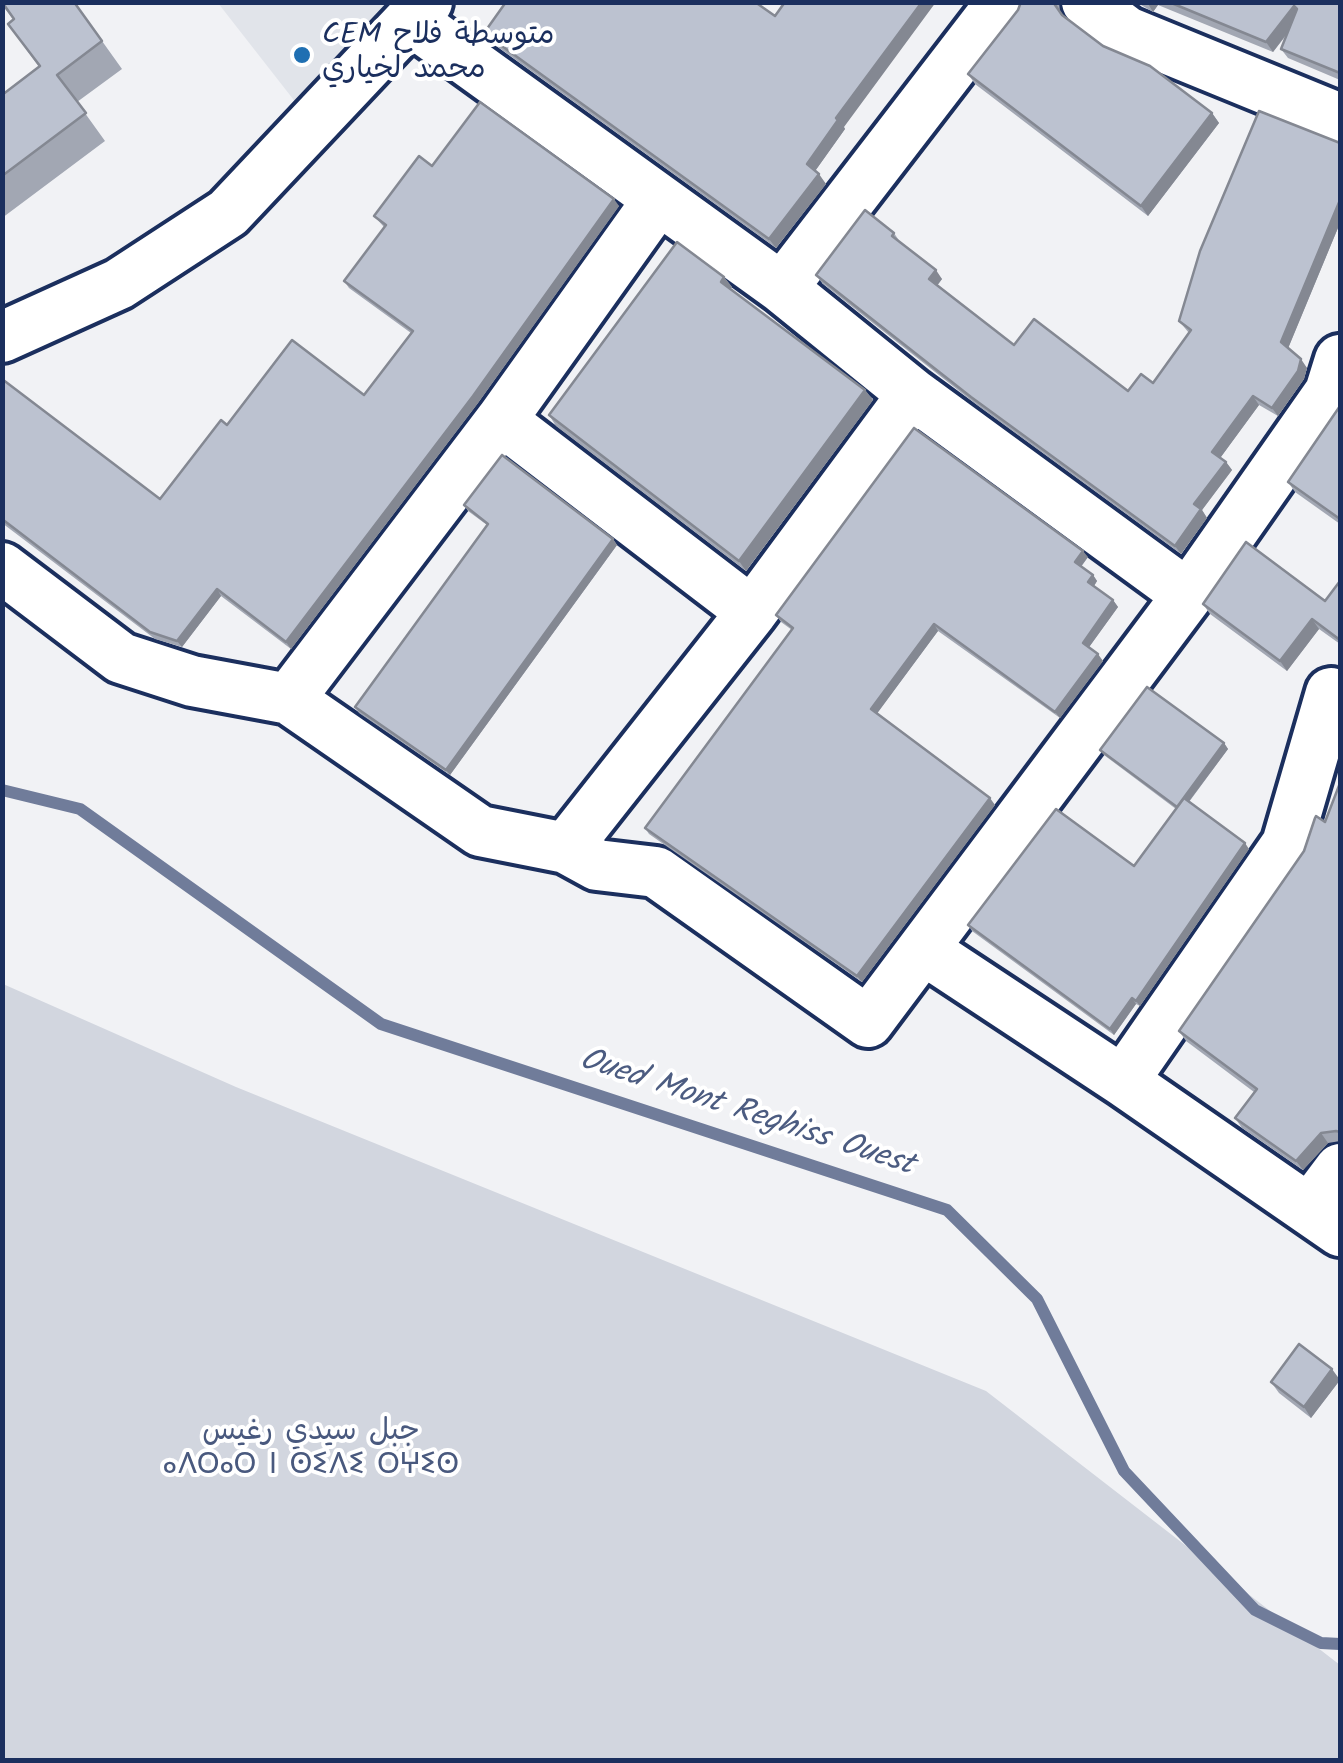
<!DOCTYPE html>
<html>
<head>
<meta charset="utf-8">
<style>
	body { margin:0 }
	#map { position:relative; width:1343px; height:1763px; overflow:hidden; background:#f1f2f5; font-family:Kalam,sans-serif }
	canvas { display:block }
	.frame { position:absolute; inset:0; border:5px solid #1b2f5e; pointer-events:none }
</style>
</head>
<body>
<div id="map">
<canvas width="1343" height="1763"></canvas>
<div class="frame"></div>
</div>
<script>
const ctx = document.querySelector('canvas').getContext('2d');
ctx.lineJoin = 'round';
function paint(path, color) { ctx.fillStyle = color; ctx.fill(path, 'evenodd'); }
const toPath = rows => new Path2D(rows.map(r => 'M' + r).join(''));
function stroke(path, color, width, dash) { ctx.strokeStyle = color; ctx.lineWidth = width; ctx.lineCap = dash ? 'butt' : 'round'; ctx.setLineDash(dash || []); ctx.stroke(path); }
function drawText(font, color, halo, rows, align = 'center') {
  ctx.font = font + ' Kalam,"Playpen Sans Arabic","Noto Sans Tifinagh",sans-serif'; ctx.lineWidth = 8; ctx.setLineDash([]); ctx.textBaseline = 'middle'; ctx.strokeStyle = halo; ctx.fillStyle = color; for (const [text, x, y, turn = 0] of rows) {
    ctx.save(); ctx.translate(x, y); ctx.rotate((+turn || 0) * Math.PI / 180); ctx.textAlign = isNaN(turn) ? turn : align; if (halo) ctx.strokeText(text, 0, 0); ctx.fillText(text, 0, 0); ctx.restore();
  }
}
paint(toPath([
	[218,3,391,3,300,108]
]), '#e1e4ea');
paint(toPath([
	[3,984,236,1087,986,1391,1340,1665,1340,1760,3,1760]
]), '#d2d6df');
stroke(toPath([
	[2,790,80,809,381,1024,947,1210,1037,1299,1124,1471,1255,1610,1321,1643,1340,1644]
]), '#707c9a', 12);
const street = toPath([
	[1002,2,782,288,913,394,1188,595,1330,392,1340,360],
	[1087,2,1127,32,1340,119],
	[412,21,782,288],
	[2,337,119,284,228,213,427,2],
	[501,420,752,612,913,394],
	[2,568,121,658,192,681,289,699,480,831,566,848,752,612],
	[289,699,501,420,658,200],
	[566,848,597,865,656,872,868,1022,1188,595],
	[923,949,1123,1081,1340,1231],
	[1123,1081,1287,844,1331,693],
	[1310,1209,1340,1169]
]);
stroke(street, '#1b2f5e', 58);
stroke(street, '#fff', 50);
paint(toPath([
	[2,2,102,41,122,69,77,102,105,141,2,218,2,95,39,67,8,24,13,19,2,5],
	[1059,2,1060,12,1062,15,1103,46,1212,113,1219,123,1148,216,975,84,968,74,1018,10],
	[1136,2,1340,2,1340,80,1288,58,1281,49,1288,33,1273,52,1158,5,1153,12],
	[775,16,845,129,815,171,826,184,776,248,491,42,484,33],
	[1340,143,1340,223,1288,348,1307,368,1304,379,1278,416,1259,405,1220,458,1226,462,1232,470,1202,510,1207,518,1181,554,977,405,822,283,816,275,894,233,900,242,942,279,937,286,1014,345,1128,391,1153,383,1189,333,1179,321],
	[432,166,619,206,478,403,291,649,221,596,182,647,155,639,2,523,2,379,160,499,227,425,364,395,411,333,349,288,344,281,384,227,374,216],
	[724,277,732,287,730,289,865,390,873,400,746,571,556,426,549,415],
	[1340,406,1340,524,1295,492,1288,482],
	[464,505,613,539,617,545,450,775,359,713,355,707,487,525,468,511],
	[1088,557,1081,567,1093,575,1097,581,1094,586,1113,600,1118,607,1089,647,1103,661,1060,718,938,631,877,713,995,805,862,982,649,834,645,828,792,630,781,622,776,615],
	[1340,581,1340,644,1319,629,1287,671,1210,614,1203,604,1325,601],
	[1224,743,1228,749,1189,802,1249,849,1140,1006,1136,1004,1114,1035,972,931,968,925,1134,866,1176,809,1104,755,1100,750],
	[1340,783,1340,1141,1328,1143,1303,1170,1242,1128,1235,1118,1254,1092,1186,1041,1179,1031,1325,822],
	[1340,1380,1311,1418,1279,1393,1271,1382]
]), '#a2a7b3');
paint(toPath([
	[922,2,936,2,844,127,845,129,813,174,807,164,836,118],
	[1147,2,1156,2,1158,5,1153,12],
	[1294,6,1300,16,1273,52,1266,42],
	[1212,113,1219,123,1148,216,1141,206],
	[819,174,826,184,776,248,769,239],
	[614,199,619,206,478,403,291,649,286,642],
	[1340,200,1340,223,1287,351,1281,342],
	[936,270,942,279,935,288,929,279],
	[724,277,732,287,728,292,721,282],
	[1301,359,1307,368,1304,379,1278,416,1272,408],
	[865,390,873,400,746,571,739,561],
	[1253,396,1259,405,1218,461,1212,452],
	[1226,462,1232,470,1202,510,1207,518,1181,554,1175,546,1194,504],
	[613,539,617,545,450,775,446,770],
	[1083,551,1088,557,1079,569,1075,562],
	[1093,575,1097,581,1092,589,1088,582],
	[217,589,221,596,182,647,177,641],
	[1113,600,1118,607,1087,650,1083,643],
	[1312,619,1319,629,1287,671,1280,661],
	[934,624,938,631,876,715,871,709],
	[1098,654,1103,661,1060,718,1055,712],
	[1224,743,1228,749,1181,812,1177,807],
	[990,798,995,805,862,982,857,976],
	[1245,843,1249,849,1140,1006,1136,1001],
	[1132,998,1136,1004,1114,1035,1110,1029],
	[1321,1133,1328,1143,1303,1170,1296,1161],
	[1332,1369,1340,1380,1311,1418,1304,1407]
]), '#848892');
const building = toPath([
	[2,2,74,2,102,41,57,75,86,113,2,176,2,95,40,66,8,24,14,19,2,2],
	[506,2,755,2,775,16,785,2,922,2,836,118,838,120,807,164,819,174,769,239,484,33,506,2],
	[1021,2,1053,2,1062,15,1103,46,1150,66,1212,113,1141,206,968,74,1018,10,1021,2],
	[1169,2,1340,2,1340,73,1281,49,1297,9,1294,6,1266,42,1169,2],
	[480,102,614,199,473,396,286,642,217,589,177,641,150,632,2,519,2,379,160,499,221,420,227,425,292,340,364,395,413,331,344,281,386,225,374,216,419,156,432,166,480,102],
	[1259,111,1340,143,1340,200,1281,342,1301,359,1298,371,1272,408,1253,396,1212,452,1226,462,1194,504,1201,509,1175,546,971,397,816,275,865,210,894,233,892,236,936,270,929,279,1014,345,1034,319,1128,391,1141,374,1153,383,1191,330,1179,321,1200,251,1259,111],
	[677,242,724,277,721,282,865,390,739,561,549,415,677,242],
	[1340,406,1340,519,1288,482,1340,406],
	[914,428,1083,551,1075,562,1093,575,1088,582,1113,600,1083,643,1098,654,1055,712,934,624,871,709,990,798,857,976,645,828,793,628,776,615,914,428],
	[502,455,613,539,446,770,355,707,488,524,464,505,502,455],
	[1246,542,1325,601,1340,581,1340,640,1312,619,1280,661,1203,604,1246,542],
	[1147,687,1224,743,1177,807,1100,750,1147,687],
	[1340,783,1340,1132,1336,1131,1321,1133,1296,1161,1235,1118,1257,1089,1179,1031,1304,851,1315,818,1316,816,1325,822,1340,783],
	[1184,798,1245,843,1136,1001,1132,998,1110,1029,968,925,1056,809,1134,866,1184,798],
	[1299,1344,1332,1369,1304,1407,1271,1382,1299,1344]
]);
paint(building, '#bcc2d0');
stroke(building, '#848892', 2.5);
for (const [x, y, r, color] of [
	[302,55,10,"#1f6fb2"]
]) { const dot = new Path2D(); dot.arc(x, y, r, 0, 2 * Math.PI); ctx.fillStyle = color; ctx.fill(dot); stroke(dot, '#fff', 4); }
drawText('30px', '#1b2f5e', '#fff', [
	["CEM متوسطة فلاح",322,38],
	["محمد لخياري",322,72]
], 'left');
drawText('30px', '#49597e', '#fff', [
	["جبل سيدي رغيس",311,1434],
	["ⴰⴷⵔⴰⵔ ⵏ ⵙⵉⴷⵉ ⵔⵖⵉⵙ",311,1468]
]);
drawText('italic 32px', '#4c5c81', '#fff', [
	["Oued Mont Reghiss Ouest",746,1115,18]
]);
</script>
</body>
</html>
